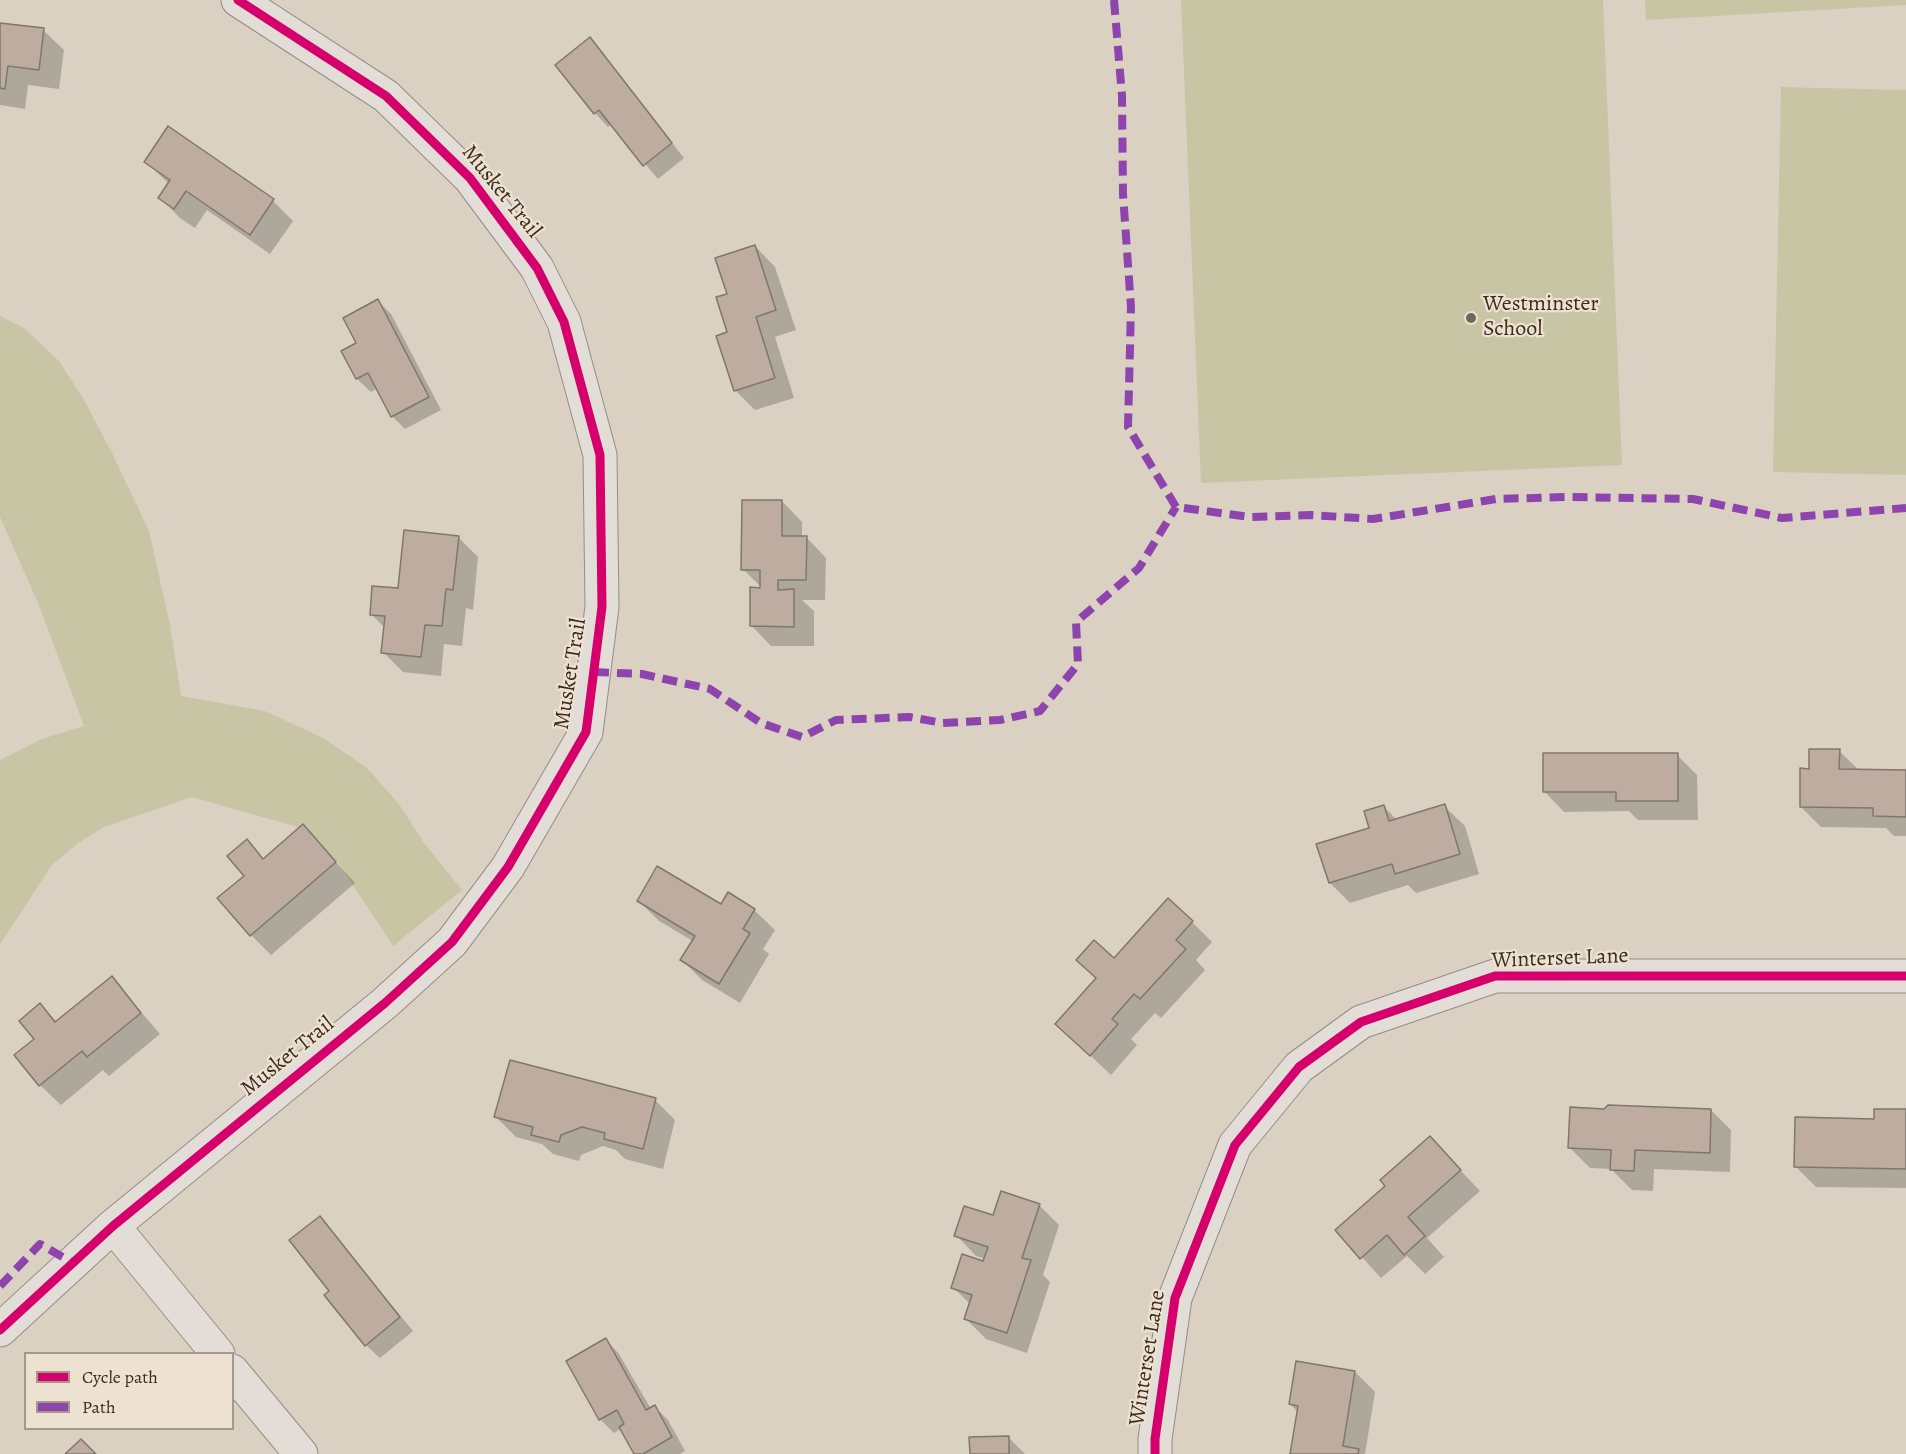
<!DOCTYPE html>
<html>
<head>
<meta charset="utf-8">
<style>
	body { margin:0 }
	#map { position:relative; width:1906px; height:1454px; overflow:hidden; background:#dad1c3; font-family:Alegreya,serif }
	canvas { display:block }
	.legend { position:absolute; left:24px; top:1352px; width:210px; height:78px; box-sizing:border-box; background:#ede2d2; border:2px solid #a7998a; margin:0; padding:8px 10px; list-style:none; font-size:18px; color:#3e2b1e }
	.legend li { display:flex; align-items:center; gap:12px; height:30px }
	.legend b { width:30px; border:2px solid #a7998a }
</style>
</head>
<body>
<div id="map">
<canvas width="1906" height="1454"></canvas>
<ul class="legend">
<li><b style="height:8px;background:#d6006c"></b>Cycle path</li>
<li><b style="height:8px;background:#8e44ad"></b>Path</li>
</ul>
</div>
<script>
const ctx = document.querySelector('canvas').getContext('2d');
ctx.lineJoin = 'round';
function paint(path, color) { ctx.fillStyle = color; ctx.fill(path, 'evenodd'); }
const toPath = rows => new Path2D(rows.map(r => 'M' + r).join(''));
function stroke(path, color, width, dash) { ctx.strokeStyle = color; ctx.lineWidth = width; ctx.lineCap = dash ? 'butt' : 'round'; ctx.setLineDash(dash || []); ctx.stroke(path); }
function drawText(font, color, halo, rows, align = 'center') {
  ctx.font = font + ' Alegreya,serif'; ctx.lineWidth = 4.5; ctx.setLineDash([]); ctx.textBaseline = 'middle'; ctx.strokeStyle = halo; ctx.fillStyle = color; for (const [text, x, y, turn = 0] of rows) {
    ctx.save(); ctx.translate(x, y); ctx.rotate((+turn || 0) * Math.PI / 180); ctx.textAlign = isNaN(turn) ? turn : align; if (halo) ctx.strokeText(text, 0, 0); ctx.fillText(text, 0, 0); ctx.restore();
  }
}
paint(toPath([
	[1181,0,1603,0,1622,465,1201,483],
	[1645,0,1906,0,1906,5,1646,20],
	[1781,87,1906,90,1906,475,1773,472],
	[0,316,24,328,59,361,84,400,112,453,149,531,170,625,181,696,265,711,323,738,367,768,399,804,424,843,462,890,393,946,339,864,301,828,192,797,104,827,78,843,52,865,0,944,0,760,42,739,84,726,38,603,0,517]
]), '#c8c5a5');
paint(toPath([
	[0,24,43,30,64,50,59,89,28,85,25,109,0,105],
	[590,39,684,158,658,179,612,124,608,127,595,113,557,65],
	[146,162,273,201,293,221,270,254,207,210,195,228,180,218,160,198,169,184],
	[755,246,775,267,796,330,775,337,794,398,755,410,735,390,729,333,728,295],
	[378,301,391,314,441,410,405,429,392,416,378,388,371,392,357,379,343,352,358,344],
	[782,501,802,522,802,537,806,537,826,558,825,600,802,600,814,611,814,646,771,646,751,625,763,589,743,569],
	[458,537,478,557,473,610,466,608,462,646,444,644,441,676,403,672,383,652,385,628,371,614],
	[1839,751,1859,770,1906,771,1906,836,1894,836,1886,828,1821,827,1801,807,1810,770],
	[1677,755,1697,775,1698,820,1638,820,1629,811,1564,812,1544,791],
	[1444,806,1465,826,1479,874,1416,893,1408,885,1350,903,1330,883,1371,829,1384,807,1397,820],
	[303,826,355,883,271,955,251,935,247,841,264,859],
	[638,900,754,910,775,930,763,949,769,954,740,1003,702,980,682,960,693,941,659,921],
	[1192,922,1212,942,1196,960,1205,970,1161,1018,1155,1013,1131,1039,1137,1045,1111,1075,1057,1024,1097,979,1078,960,1114,960],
	[112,978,160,1034,109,1076,103,1070,61,1105,40,1085,36,1040,40,1005,57,1022],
	[655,1100,675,1120,663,1169,625,1159,616,1150,603,1146,581,1155,579,1161,553,1154,542,1144,516,1137,496,1117],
	[1711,1110,1731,1130,1730,1172,1654,1169,1653,1191,1632,1190,1611,1169,1590,1168,1570,1148],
	[1906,1111,1906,1188,1816,1187,1796,1167,1875,1120],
	[1430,1138,1480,1191,1427,1238,1444,1257,1425,1274,1407,1256,1381,1278,1337,1230,1387,1186],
	[1039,1205,1059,1225,1043,1275,1050,1282,1027,1353,986,1339,966,1319,971,1305,953,1287,984,1263,986,1259,976,1256,956,1235,994,1217],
	[319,1218,413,1331,380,1358,366,1345,331,1291],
	[606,1340,619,1354,651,1409,655,1407,668,1420,685,1451,680,1454,636,1454,621,1429,614,1433,600,1419],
	[1355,1372,1375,1392,1365,1454,1291,1454,1298,1412,1290,1404],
	[1008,1437,1025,1454,971,1454]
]), '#0003');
const building = toPath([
	[0,23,44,28,39,70,8,66,5,89,0,88,0,23],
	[590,37,672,143,643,166,599,110,594,114,555,65,590,37],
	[168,126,274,199,250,235,186,191,174,209,158,198,170,180,144,162,168,126],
	[755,245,776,310,756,317,775,378,734,391,716,336,727,332,716,297,727,294,715,258,755,245],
	[378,299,429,397,391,417,368,373,356,379,341,351,356,343,343,318,378,299],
	[742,500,782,500,782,536,807,536,806,580,778,580,778,590,794,589,794,627,750,626,750,587,760,588,760,570,741,570,742,500],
	[404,530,459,536,453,590,446,589,442,626,425,625,421,657,381,653,385,616,370,615,372,586,398,588,404,530],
	[1809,749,1840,749,1839,769,1906,770,1906,817,1873,816,1873,808,1800,807,1800,768,1809,769,1809,749],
	[1543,753,1678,753,1678,801,1616,801,1616,792,1543,792,1543,753],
	[1445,804,1460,854,1395,874,1392,864,1329,883,1316,844,1369,828,1364,811,1384,805,1389,821,1445,804],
	[303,824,336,862,250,936,217,898,244,876,227,856,247,839,263,859,303,824],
	[657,866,721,904,728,892,755,909,743,929,750,933,719,984,680,960,695,936,637,901,657,866],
	[1168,898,1193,921,1176,940,1186,949,1140,999,1134,994,1112,1019,1118,1024,1090,1056,1055,1024,1096,978,1076,960,1094,940,1114,958,1168,898],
	[112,976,141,1013,87,1057,82,1051,39,1086,14,1055,34,1039,19,1021,40,1003,55,1022,112,976],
	[510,1060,656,1098,643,1149,604,1139,605,1133,582,1127,561,1135,559,1142,531,1135,533,1127,494,1117,510,1060],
	[1608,1105,1711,1109,1710,1153,1635,1150,1634,1171,1610,1170,1611,1150,1568,1148,1570,1107,1604,1109,1608,1105],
	[1874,1109,1906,1109,1906,1169,1794,1167,1795,1117,1874,1119,1874,1109],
	[1430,1136,1461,1170,1408,1217,1425,1236,1404,1255,1387,1235,1360,1259,1335,1230,1385,1186,1380,1180,1430,1136],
	[1001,1191,1040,1204,1022,1258,1031,1260,1007,1333,964,1319,972,1295,951,1288,962,1254,983,1261,988,1247,954,1236,964,1206,993,1215,1001,1191],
	[320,1216,400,1317,365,1346,324,1295,329,1291,289,1240,320,1216],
	[606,1338,646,1410,655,1405,672,1437,643,1454,634,1454,619,1427,624,1424,617,1410,599,1420,566,1361,606,1338],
	[1296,1361,1355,1371,1343,1446,1359,1449,1358,1454,1290,1454,1298,1406,1289,1404,1296,1361],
	[1009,1436,1009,1454,970,1454,969,1437,1009,1436],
	[81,1439,96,1454,65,1454,81,1439]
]);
paint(building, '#bdac9f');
stroke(building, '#7f776e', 1.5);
const minor = toPath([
	[113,1226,218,1354],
	[0,1330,113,1226,385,1003,452,942,508,867,586,732,602,607,600,455,564,322,537,268,470,178,386,96,238,0],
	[232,1371,301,1454],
	[1155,1454,1155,1439,1175,1298,1235,1145,1299,1067,1361,1022,1495,976,1906,976]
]);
stroke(minor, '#958d84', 35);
stroke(minor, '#e2ded7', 33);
stroke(toPath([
	[1114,0,1122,96,1123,194,1131,307,1128,427,1176,507,1250,517,1311,515,1373,519,1496,499,1567,497,1693,499,1782,518,1906,508],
	[594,672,642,674,710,689,761,723,802,737,836,720,909,717,943,723,1000,720,1040,711,1078,664,1076,622,1139,568,1176,507],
	[0,1286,40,1244,73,1263]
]), '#8e44ad', 8, [15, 8]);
stroke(toPath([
	[0,1330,113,1226,385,1003,452,942,508,867,586,732,602,607,600,455,564,322,537,268,470,178,386,96,238,0],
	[1155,1454,1155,1439,1175,1298,1235,1145,1299,1067,1361,1022,1495,976,1906,976]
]), '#d6006c', 9);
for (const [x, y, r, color] of [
	[1471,318,6,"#756558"]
]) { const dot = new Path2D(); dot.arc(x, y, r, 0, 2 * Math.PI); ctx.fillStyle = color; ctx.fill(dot); stroke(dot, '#ede2d2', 2); }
drawText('22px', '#3e2b1e', '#ede2d2', [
	["Musket Trail",501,192,51],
	["Musket Trail",571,674,-81],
	["Winterset Lane",1560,959,-2],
	["Musket Trail",288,1057,-39],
	["Winterset Lane",1148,1358,-81]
]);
drawText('22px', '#3e2b1e', '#ede2d2', [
	["Westminster",1483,305],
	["School",1483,330]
], 'left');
</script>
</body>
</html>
